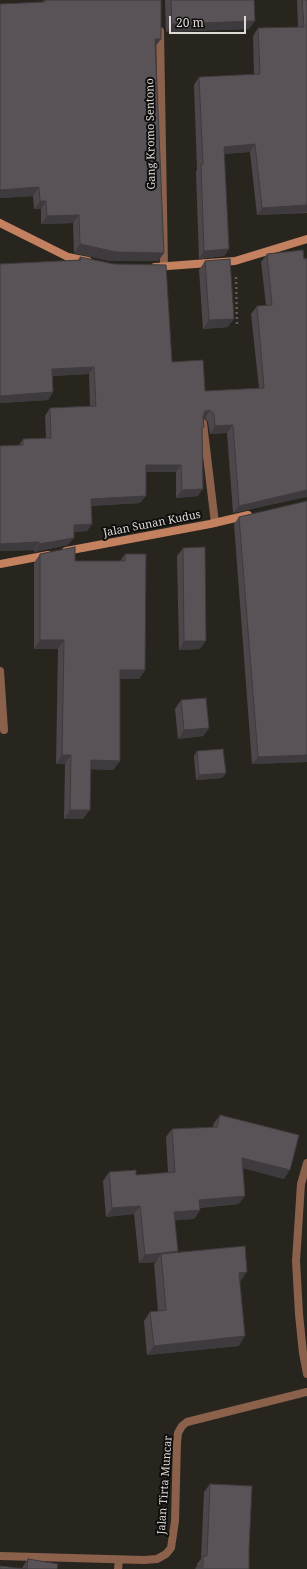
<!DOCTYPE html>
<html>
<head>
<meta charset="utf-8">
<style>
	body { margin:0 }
	#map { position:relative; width:307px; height:1569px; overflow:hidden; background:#28251f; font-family:"Noto Serif",serif }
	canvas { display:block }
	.scale { position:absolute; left:169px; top:16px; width:77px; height:18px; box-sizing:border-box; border:2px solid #dddad7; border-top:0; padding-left:5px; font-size:12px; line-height:14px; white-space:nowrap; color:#dddad7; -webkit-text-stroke:3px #0f0e0c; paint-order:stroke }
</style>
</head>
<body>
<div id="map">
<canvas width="307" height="1569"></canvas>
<div class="scale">20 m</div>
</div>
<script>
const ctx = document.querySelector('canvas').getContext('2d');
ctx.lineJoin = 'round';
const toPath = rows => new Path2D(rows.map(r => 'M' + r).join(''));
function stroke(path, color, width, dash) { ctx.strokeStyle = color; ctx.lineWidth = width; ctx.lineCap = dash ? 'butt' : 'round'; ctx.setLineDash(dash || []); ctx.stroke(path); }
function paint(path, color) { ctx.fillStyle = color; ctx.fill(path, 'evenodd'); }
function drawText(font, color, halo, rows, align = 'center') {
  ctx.font = font + ' "Noto Serif",serif'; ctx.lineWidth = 4; ctx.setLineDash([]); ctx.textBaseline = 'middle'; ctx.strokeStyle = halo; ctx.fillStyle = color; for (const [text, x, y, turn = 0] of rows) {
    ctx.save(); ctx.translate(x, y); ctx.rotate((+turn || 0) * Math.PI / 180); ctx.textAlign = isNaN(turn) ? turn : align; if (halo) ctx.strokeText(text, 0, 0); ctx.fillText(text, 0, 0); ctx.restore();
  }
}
stroke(toPath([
	[236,277,237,324]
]), '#605d58', 2.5, [2, 3]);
stroke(toPath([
	[0,671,4,730]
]), '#8b614c', 8);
stroke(toPath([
	[160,31,164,267],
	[203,423,215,523],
	[307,1163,301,1184,296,1261,299,1314,303,1353,307,1374],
	[0,1556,144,1560,157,1559,166,1554,171,1548,175,1521,177,1442,178,1433,182,1426,187,1422,307,1392],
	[118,1569,119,1560]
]), '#8b614c', 8);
stroke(toPath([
	[0,223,68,257,88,261],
	[155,267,235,261,307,239],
	[66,551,210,524,248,515],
	[0,564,48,555]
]), '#c48160', 8);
paint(toPath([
	[44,0,161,0,155,47,164,253,158,261,110,261,74,253,73,223,41,224,41,209,34,209,33,196,0,198,0,4,42,2],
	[165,0,254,0,249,29,166,32],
	[297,0,307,0,307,214,307,213,257,215,250,152,224,154,229,249,224,256,199,259,196,172,197,169,194,85,199,77,254,75,253,36,258,28,298,27],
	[267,254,304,259,307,258,307,497,306,497,233,513,227,433,210,434,208,422,205,418,203,418,198,496,176,498,176,472,146,472,140,503,91,506,92,524,87,531,74,532,68,545,34,552,34,550,0,551,0,446,19,445,23,439,46,438,45,416,50,408,90,406,89,374,53,376,53,392,48,400,0,403,0,264,78,260,80,257,172,362,205,391,259,388,251,314,257,306,266,305,261,262],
	[205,261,228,327,203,329,199,270],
	[239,517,307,762,252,764,234,524],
	[183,548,200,649,179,650,177,556],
	[40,554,75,561,120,561,125,554,145,670,139,679,120,679,120,761,113,770,90,769,83,819,64,819,65,764,56,764,58,649,34,649,34,563],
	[181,700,209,728,203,736,178,739,175,709],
	[197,751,226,773,222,778,196,780,194,756],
	[220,1115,284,1179,243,1168,239,1204,200,1208,200,1210,194,1219,174,1220,178,1251,177,1253,240,1282,239,1346,147,1355,144,1321,150,1312,158,1311,154,1264,156,1262,139,1263,134,1214,106,1217,103,1181,109,1172,136,1175,168,1173,166,1137,172,1129,213,1127,214,1123],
	[210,1484,249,1549,249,1569,195,1569,196,1567,197,1567,197,1564,201,1559,204,1492],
	[28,1559,57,1569,0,1569,22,1568]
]), '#4d474b');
paint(toPath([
	[255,21,249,29,166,32,172,24],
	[155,39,161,39,155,47],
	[255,144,250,152,218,154,224,147],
	[39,187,33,196,0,198,0,190],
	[40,201,46,201,41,209,34,209],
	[307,205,307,212,257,215,262,208],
	[79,215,73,223,41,224,47,216],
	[80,244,164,253,158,261,110,261,74,253],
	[229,249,224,256,199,259,204,251],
	[234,319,228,327,203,329,209,320],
	[94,367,89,374,47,376,52,369],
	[53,392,48,400,0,403,0,396],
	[210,410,205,418,199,419,205,411],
	[233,425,227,433,210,434,215,426],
	[146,465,181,465,176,472,141,472],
	[203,489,198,496,176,498,182,490],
	[307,490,307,497,306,497,233,513,239,506],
	[146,496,140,503,86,506,91,499],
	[92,524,87,531,68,532,74,525],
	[74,538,68,545,34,552,39,544],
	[39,542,34,550,0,551,0,544],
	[40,640,64,640,58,649,34,649],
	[184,641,206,641,200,649,179,650],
	[120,670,145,670,139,679,114,679],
	[209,728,203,736,178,739,184,730],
	[62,755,71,755,65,764,56,764],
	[307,755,307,762,252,764,258,757],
	[91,760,120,761,113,770,84,769],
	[226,773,222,778,196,780,199,775],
	[70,810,90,810,83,819,64,819],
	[242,1158,290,1170,284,1179,236,1166],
	[245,1196,239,1204,193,1208,199,1200],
	[140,1206,134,1214,106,1217,112,1208],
	[200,1210,194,1219,168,1221,174,1212],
	[178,1251,172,1260,161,1254,156,1262,139,1263,145,1255],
	[247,1272,240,1282,232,1283,239,1273],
	[245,1336,239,1346,147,1355,154,1346]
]), '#3e3a3d');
const building = toPath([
	[45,0,161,0,161,39,155,39,164,253,116,252,80,244,79,215,47,216,46,201,40,201,39,187,0,190,0,4,45,2,45,0],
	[171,0,254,0,255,21,172,24,171,0],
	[302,0,307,0,307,205,262,208,255,144,224,147,229,249,204,251,201,164,203,164,199,77,260,74,258,28,304,27,302,0],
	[303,250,304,259,307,258,307,490,239,506,233,425,215,426,214,414,210,410,205,411,203,416,204,427,202,427,203,489,182,490,181,465,146,465,146,496,91,499,92,524,74,525,74,538,39,544,39,542,0,544,0,446,23,445,23,439,51,438,50,408,96,406,94,367,52,369,53,392,0,396,0,264,81,260,80,257,114,264,166,265,172,362,203,360,205,391,264,388,257,306,272,305,267,254,303,250],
	[230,259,234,319,209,320,205,261,230,259],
	[307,501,307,755,258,757,239,517,307,501],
	[75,547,75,561,125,561,125,554,146,554,145,670,120,670,120,761,91,760,90,810,70,810,71,755,62,755,64,640,40,640,40,554,75,547],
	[205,547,206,641,184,641,183,548,205,547],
	[206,698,209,728,184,730,181,700,206,698],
	[223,749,226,773,199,775,197,751,223,749],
	[220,1115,299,1135,290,1170,242,1158,245,1196,199,1200,200,1210,174,1212,178,1251,145,1255,140,1206,112,1208,109,1172,136,1170,136,1175,175,1172,172,1129,217,1127,220,1115],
	[245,1246,247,1272,239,1273,245,1336,154,1346,150,1312,166,1310,161,1254,245,1246],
	[210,1484,252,1486,249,1549,249,1569,196,1569,196,1567,203,1567,203,1556,207,1556,210,1484],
	[28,1559,58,1564,57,1569,0,1569,0,1566,27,1569,28,1559]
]);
paint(building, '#595357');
stroke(building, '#3e3a3d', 1);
drawText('11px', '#dddad7', '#0f0e0c', [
	["Gang Kromo Sentono",151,134,-91],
	["Jalan Sunan Kudus",152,524,-11],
	["Jalan Tirta Muncar",165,1485,-86]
]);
</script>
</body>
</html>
